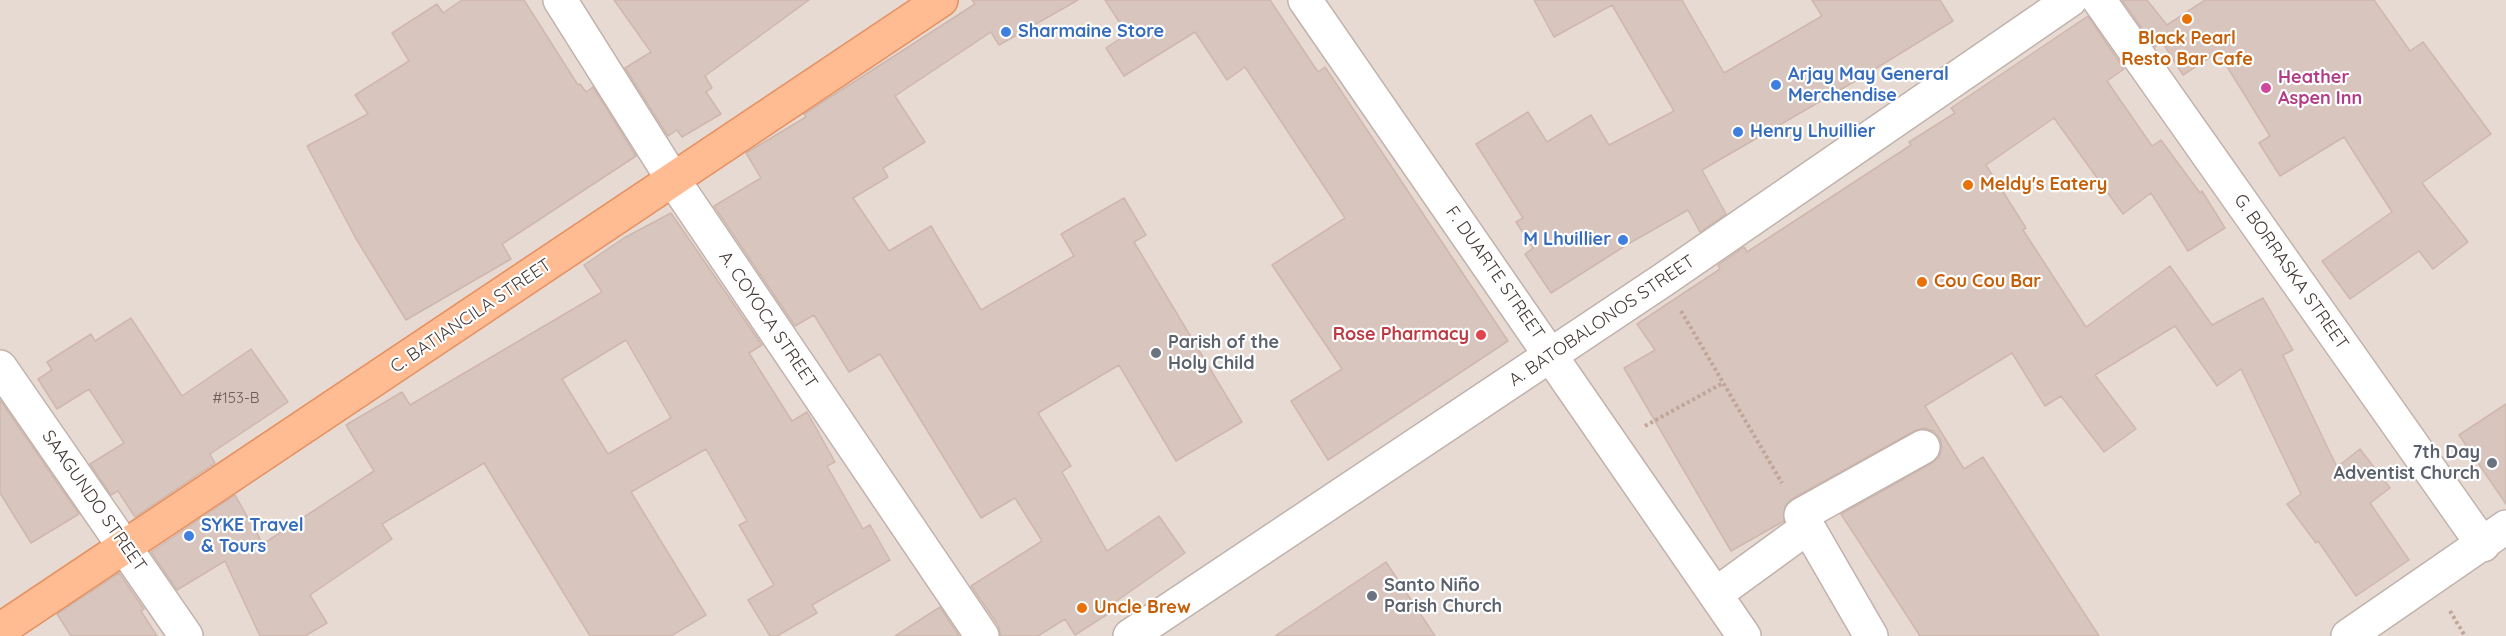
<!DOCTYPE html>
<html>
<head>
<meta charset="utf-8">
<style>
	body { margin:0 }
	canvas { display:block; background:#f3eae5 }
</style>
</head>
<body>
<canvas width="2506" height="636"></canvas>
<script>
const ctx = document.querySelector('canvas').getContext('2d');
ctx.lineJoin = 'round';
function paint(path, color) { ctx.fillStyle = color; ctx.fill(path, 'evenodd'); }
const toPath = rows => new Path2D(rows.map(r => 'M' + r).join(''));
function stroke(path, color, width, dash) { ctx.strokeStyle = color; ctx.lineWidth = width; ctx.lineCap = dash ? 'butt' : 'round'; ctx.setLineDash(dash || []); ctx.stroke(path); }
function drawText(font, color, halo, rows, align = 'center') {
  ctx.font = font + ' Quicksand,sans-serif'; ctx.lineWidth = 4.5; ctx.setLineDash([]); ctx.textBaseline = 'middle'; ctx.strokeStyle = halo; ctx.fillStyle = color; for (const [text, x, y, turn = 0] of rows) {
    ctx.save(); ctx.translate(x, y); ctx.rotate((+turn || 0) * Math.PI / 180); ctx.textAlign = isNaN(turn) ? turn : align; if (halo) ctx.strokeText(text, 0, 0); ctx.fillText(text, 0, 0); ctx.restore();
  }
}
paint(toPath([
	[0,0,2506,0,2506,636,0,636]
]), '#e7dad3');
const building = toPath([
	[462,0,524,0,578,85,580,84,586,92,593,87,636,156,502,244,511,259,406,320,355,237,307,146,368,114,355,95,409,61,392,33,437,4,443,13,462,0],
	[614,0,809,0,705,76,712,88,706,92,721,114,682,137,677,130,668,136,625,68,651,52,614,0],
	[972,0,1078,0,999,45,991,32,895,96,925,142,883,168,888,177,853,198,889,251,931,226,981,310,1074,256,1061,234,1124,198,1146,235,1134,242,1242,422,1176,461,1119,365,1038,413,1071,466,1062,472,1107,551,1159,516,1185,553,1108,607,1111,612,1075,635,1065,619,1038,636,1001,636,998,625,971,586,1042,541,1015,498,981,518,880,354,849,372,814,315,795,326,714,206,761,178,746,153,806,117,804,114,975,4,972,0],
	[1105,0,1270,0,1318,72,1325,67,1508,341,1328,460,1291,401,1342,369,1272,265,1345,218,1245,67,1227,80,1195,32,1124,76,1106,48,1127,34,1105,0],
	[1534,0,1682,0,1724,73,1822,16,1812,0,1940,0,1953,21,1857,80,1702,170,1726,214,1700,232,1688,210,1628,244,1551,293,1525,254,1533,248,1516,222,1523,218,1476,144,1528,112,1547,142,1591,115,1609,145,1674,111,1612,5,1554,37,1534,0],
	[2122,0,2147,0,2167,25,2205,0,2374,0,2410,51,2423,42,2491,134,2422,183,2468,242,2433,269,2419,251,2350,299,2322,261,2392,212,2344,137,2280,176,2259,143,2270,136,2218,52,2183,75,2162,42,2155,47,2122,0],
	[2088,16,2124,69,2107,81,2152,146,2161,140,2200,193,2202,191,2225,228,2188,251,2151,193,2123,214,2054,118,1986,165,2026,228,2023,230,2086,327,2170,266,2212,325,2263,298,2293,350,2283,355,2337,467,2360,449,2390,488,2370,503,2409,560,2356,596,2318,541,2316,543,2287,504,2301,494,2241,369,2217,386,2175,326,2095,375,2136,429,2104,452,2061,396,2045,406,2012,353,1925,406,1964,469,1983,457,2099,636,1920,636,1841,514,1932,463,1939,457,1942,448,1940,438,1933,431,1924,428,1914,431,1792,499,1785,506,1784,521,1731,551,1624,368,1655,350,1637,324,1720,269,1718,265,1744,247,1747,252,1911,145,1909,142,1955,113,1951,108,2088,16],
	[671,213,762,345,749,353,792,421,807,412,835,462,827,466,863,529,870,525,890,560,812,605,817,613,777,636,770,636,748,600,774,585,739,525,747,521,706,449,631,492,706,615,671,636,590,636,484,463,382,524,392,539,310,595,327,623,305,636,260,636,225,561,177,590,151,552,235,495,263,544,374,471,346,425,402,392,410,405,602,292,584,265,624,238,671,213],
	[626,340,671,418,608,454,562,379,626,340],
	[131,318,182,396,251,349,288,402,210,454,215,463,135,517,118,491,111,495,90,464,124,443,89,389,57,409,38,379,52,370,47,362,91,334,95,341,131,318],
	[0,400,79,514,31,543,0,493,0,400],
	[2506,404,2506,504,2459,435,2506,404],
	[1386,562,1435,636,1275,636,1386,562],
	[119,573,144,609,141,611,157,636,71,636,57,614,119,573],
	[940,607,959,636,895,636,940,607]
]);
paint(building, '#d8c5be');
stroke(building, '#cfb7ae', 1.5);
const minor = toPath([
	[560,0,674,181,982,636],
	[1305,0,1744,636],
	[2099,0,2483,545],
	[0,367,186,636],
	[1716,594,1808,527],
	[1130,636,1663,280,2070,0],
	[1871,636,1801,515,1923,447],
	[2348,636,2506,527]
]);
const major = toPath([
	[0,630,941,0]
]);
stroke(minor, '#c1b2ab', 36);
stroke(major, '#e59161', 36);
stroke(toPath([
	[1681,311,1782,483],
	[1645,426,1723,383],
	[2450,611,2465,636]
]), '#c0a599', 4, [3, 3]);
stroke(minor, '#fff', 33);
stroke(major, '#ffbb92', 33);
for (const [x, y, r, color] of [
	[2187,19,6,"#e8710a"],
	[1006,32,6,"#3f7fe0"],
	[1776,85,6,"#3f7fe0"],
	[2266,88,6,"#d1479c"],
	[1738,132,6,"#3f7fe0"],
	[1968,185,6,"#e8710a"],
	[1623,240,6,"#3f7fe0"],
	[1922,282,6,"#e8710a"],
	[1481,335,6,"#e0444e"],
	[1156,353,6,"#6b7280"],
	[2492,463,6,"#6b7280"],
	[189,536,6,"#3f7fe0"],
	[1372,596,6,"#6b7280"],
	[1082,608,6,"#e8710a"]
]) { const dot = new Path2D(); dot.arc(x, y, r, 0, 2 * Math.PI); ctx.fillStyle = color; ctx.fill(dot); stroke(dot, '#fff', 2); }
drawText('15px', '#6a5c57', null, [
	["#153-B",236,398]
]);
drawText('bold 18px', '#366cbe', '#fff', [
	["Sharmaine Store",1018,32],
	["Arjay May General",1788,75],
	["Merchendise",1788,96],
	["Henry Lhuillier",1750,132],
	["M Lhuillier",1611,240,"right"],
	["SYKE Travel",201,526],
	["& Tours",201,547]
], 'left');
drawText('bold 18px', '#c56008', '#fff', [
	["Black Pearl",2187,39,"center"],
	["Resto Bar Cafe",2187,60,"center"],
	["Meldy's Eatery",1980,185],
	["Cou Cou Bar",1934,282],
	["Uncle Brew",1094,608]
], 'left');
drawText('bold 18px', '#b23c85', '#fff', [
	["Heather",2278,78],
	["Aspen Inn",2278,99]
], 'left');
drawText('18px', '#453935', '#fff', [
	["G. BORRASKA STREET",2291,272,55],
	["F. DUARTE STREET",1495,273,55],
	["C. BATIANCILA STREET",471,316,-34],
	["A. COYOCA STREET",768,320,56],
	["A. BATOBALONOS STREET",1602,321,-34],
	["SAAGUNDO STREET",94,501,55]
]);
drawText('bold 18px', '#be3a42', '#fff', [
	["Rose Pharmacy",1469,335]
], 'right');
drawText('bold 18px', '#5b616d', '#fff', [
	["Parish of the",1168,343],
	["Holy Child",1168,364],
	["7th Day",2480,453,"right"],
	["Adventist Church",2480,474,"right"],
	["Santo Niño",1384,586],
	["Parish Church",1384,607]
], 'left');
</script>
</body>
</html>
